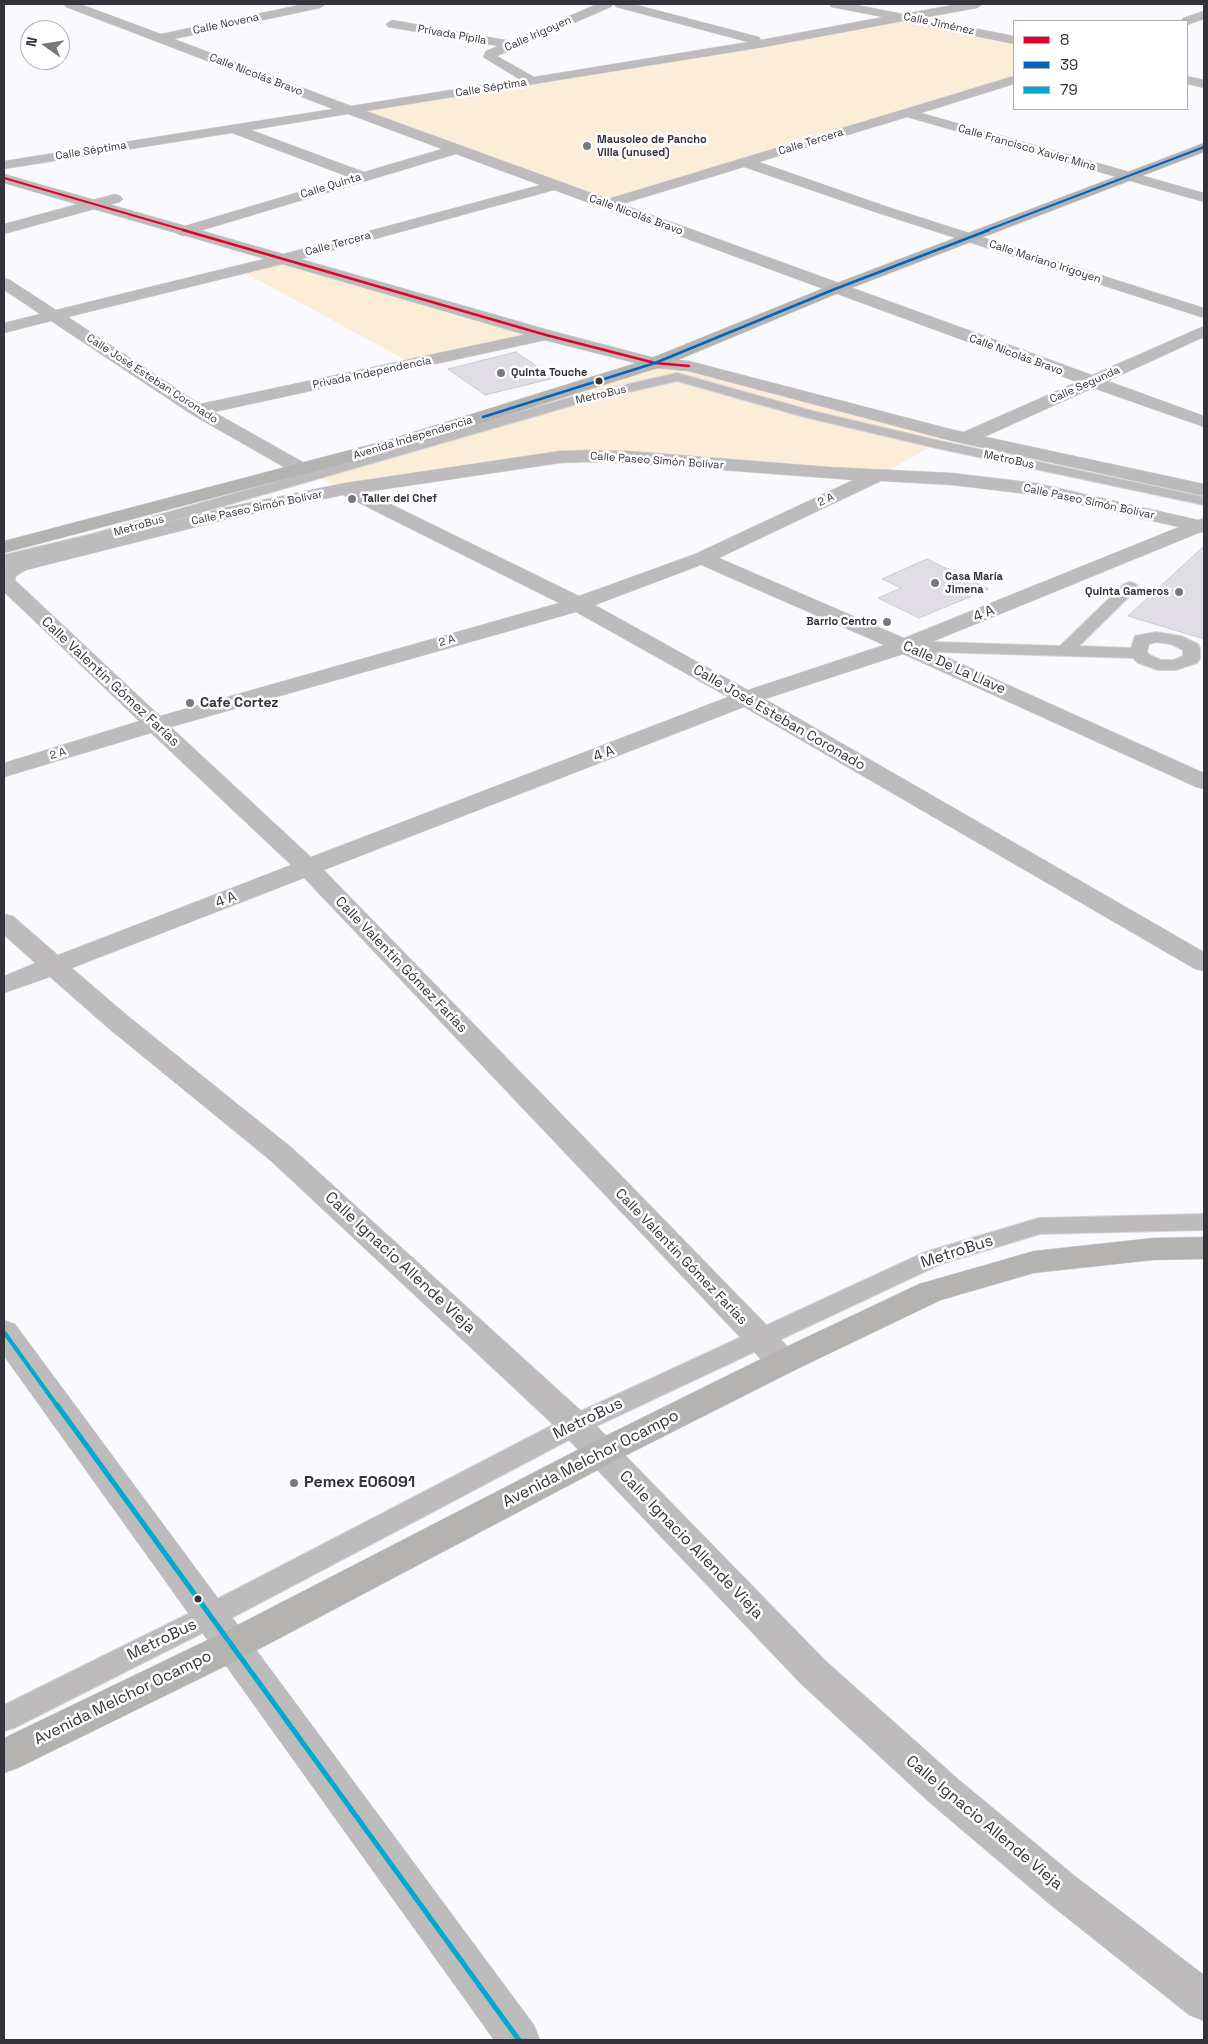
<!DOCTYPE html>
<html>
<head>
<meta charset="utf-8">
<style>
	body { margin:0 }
	#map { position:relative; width:1208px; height:2044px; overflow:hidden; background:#faf9fd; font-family:"Space Grotesk",sans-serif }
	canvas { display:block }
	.frame { position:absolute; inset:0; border:5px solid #34323a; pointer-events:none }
	.legend { position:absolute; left:1013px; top:20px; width:175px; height:90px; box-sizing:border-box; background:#fff; border:1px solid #aeadb0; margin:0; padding:6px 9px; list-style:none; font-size:15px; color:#34323a }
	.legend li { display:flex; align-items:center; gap:10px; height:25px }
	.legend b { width:25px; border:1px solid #aeadb0 }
	.north { position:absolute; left:20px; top:20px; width:50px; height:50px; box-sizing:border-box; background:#fff; border:1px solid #aeadb0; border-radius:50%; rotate:283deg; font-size:14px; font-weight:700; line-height:20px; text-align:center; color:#34323a }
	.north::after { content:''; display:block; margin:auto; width:18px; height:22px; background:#79787e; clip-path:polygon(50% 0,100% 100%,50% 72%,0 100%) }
</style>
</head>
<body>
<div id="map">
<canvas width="1208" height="2044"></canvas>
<div class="frame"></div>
<ul class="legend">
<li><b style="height:6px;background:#e4002b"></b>8</li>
<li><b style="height:6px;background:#0065bd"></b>39</li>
<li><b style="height:6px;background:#00a9ce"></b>79</li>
</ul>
<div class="north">N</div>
</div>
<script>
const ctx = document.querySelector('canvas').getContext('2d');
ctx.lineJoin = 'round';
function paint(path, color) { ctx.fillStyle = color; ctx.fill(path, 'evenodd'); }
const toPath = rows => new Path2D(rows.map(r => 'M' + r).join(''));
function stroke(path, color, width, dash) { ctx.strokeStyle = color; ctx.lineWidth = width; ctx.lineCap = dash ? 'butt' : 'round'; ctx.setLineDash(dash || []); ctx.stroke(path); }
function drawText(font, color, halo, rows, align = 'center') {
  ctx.font = font + ' "Space Grotesk",sans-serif'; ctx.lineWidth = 5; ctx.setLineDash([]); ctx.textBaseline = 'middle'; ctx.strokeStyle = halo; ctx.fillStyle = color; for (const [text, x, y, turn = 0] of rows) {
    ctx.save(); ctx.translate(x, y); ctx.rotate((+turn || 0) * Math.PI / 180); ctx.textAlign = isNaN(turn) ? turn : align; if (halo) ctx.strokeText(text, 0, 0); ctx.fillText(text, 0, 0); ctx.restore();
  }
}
paint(toPath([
	[906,17,1014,40,1014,79,608,204,352,111],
	[281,260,546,335,413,364,240,270],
	[655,363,952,435,878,476,592,456,345,489,303,470]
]), '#fcedd9');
const building = toPath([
	[516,352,554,378,485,395,448,369,516,352],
	[1204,546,1204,639,1128,616,1204,546],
	[927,559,989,589,919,618,878,598,901,588,882,579,927,559]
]);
paint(building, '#e0dee4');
stroke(building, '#cbcacf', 1);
const lane = toPath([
	[677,373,813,411,936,440,1204,497,1204,505,936,448,804,417,677,381,581,403,102,541,4,565,4,555,92,534,572,397,677,373],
	[1130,582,1136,584,1138,587,1136,590,1079,646,1131,648,1135,636,1156,632,1181,636,1198,644,1200,648,1200,659,1197,663,1176,670,1158,670,1138,663,1133,658,904,651,898,650,896,646,898,642,904,641,1060,646,1124,584,1130,582],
	[1156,642,1171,644,1183,650,1183,656,1174,660,1161,660,1150,655,1147,652,1149,644,1156,642],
	[1204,1214,1204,1230,1040,1234,941,1264,584,1432,220,1624,14,1728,4,1731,4,1705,200,1608,566,1418,925,1252,1039,1218,1204,1214]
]);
const street = toPath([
	[64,4,80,4,161,34,304,4,326,4,320,8,174,39,351,106,519,79,483,57,486,51,498,46,388,27,386,24,392,20,511,41,597,4,613,4,611,7,497,56,534,77,748,42,616,7,614,4,633,4,759,37,761,40,883,17,831,7,829,4,852,4,903,14,958,4,983,4,977,8,922,18,1014,36,1014,44,903,21,764,47,366,111,608,199,1014,76,1014,84,921,113,1204,193,1204,202,907,117,759,162,888,207,1204,308,1204,318,878,213,744,167,622,204,1092,375,1204,326,1204,337,1108,381,1204,416,1204,427,1093,388,973,442,966,444,959,442,957,438,959,434,1077,382,554,190,287,263,68,317,200,404,546,330,552,331,555,335,552,339,546,340,214,412,310,466,313,470,310,474,303,476,296,474,191,414,51,321,4,333,4,323,40,314,4,290,4,278,10,280,56,310,276,256,540,185,456,154,183,236,178,234,175,231,178,228,349,177,232,133,4,169,4,161,333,109,66,7,64,4],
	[348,114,442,149,364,172,251,130,348,114],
	[1204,11,1204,19,1187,25,1187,21,1181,21,1183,18,1204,11],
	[1187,76,1204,80,1204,88,1187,84,1187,76],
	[115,194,120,196,123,199,120,202,4,234,4,224,115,194],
	[586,450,629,451,829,467,952,473,1036,483,1198,520,1204,518,1204,533,1201,532,922,646,1204,773,1204,789,1196,787,903,654,765,699,1204,952,1204,971,1195,969,744,707,324,870,795,1354,799,1362,795,1370,783,1374,771,1370,304,878,72,968,128,1016,291,1147,587,1416,826,1661,958,1779,1075,1876,1204,1975,1204,2021,1189,2015,1047,1902,930,1803,800,1683,563,1434,271,1161,108,1028,50,977,4,993,4,976,35,963,4,935,4,914,13,916,58,955,291,865,151,733,4,777,4,763,139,721,4,592,4,566,12,562,223,508,345,483,560,451,586,450],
	[586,462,629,463,853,480,695,554,579,596,366,492,560,463,586,462],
	[881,481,952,485,1036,495,1179,527,904,638,719,558,881,481],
	[343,495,559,603,160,716,15,580,16,576,26,570,224,520,343,495],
	[701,565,884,645,748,690,595,605,701,565],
	[576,612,728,697,311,857,171,727,576,612],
	[4,1320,15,1324,534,2025,540,2040,494,2040,4,1356,4,1320]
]);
const secondary = toPath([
	[4,174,552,331,655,358,689,361,954,430,1204,484,1204,496,952,441,688,371,655,368,540,339,4,183,4,174]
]);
const primary = toPath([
	[1204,143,1204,152,841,292,661,367,402,448,4,553,4,541,388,440,649,359,829,286,1204,143],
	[1204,1237,1204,1259,1153,1260,1034,1273,941,1300,795,1370,613,1462,246,1656,18,1768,4,1773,4,1738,220,1634,589,1444,771,1354,919,1284,1034,1251,1153,1238,1204,1237]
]);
stroke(lane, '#d6d6d9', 2);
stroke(street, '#d6d6d9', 1);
stroke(secondary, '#d6d6d9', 1);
stroke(primary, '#d6d6d9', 1);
paint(lane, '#bdbbbb');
paint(street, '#bdbbbb');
paint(secondary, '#bcbaba');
paint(primary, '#b5b3b2');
stroke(toPath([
	[4,178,187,231]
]), '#e4002b', 2);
stroke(toPath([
	[183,230,546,335,655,363,689,366]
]), '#e4002b', 2.5);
stroke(toPath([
	[985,231,1204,147]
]), '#0065bd', 2);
stroke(toPath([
	[483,417,655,363,835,289,989,230]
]), '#0065bd', 2.5);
stroke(toPath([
	[4,1332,58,1407]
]), '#00a9ce', 4);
stroke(toPath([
	[57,1405,519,2040]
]), '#00a9ce', 5);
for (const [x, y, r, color] of [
	[587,146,5,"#79787e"],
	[501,373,5,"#79787e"],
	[599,381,4.5,"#34323a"],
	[352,499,5,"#79787e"],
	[935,583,5,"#79787e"],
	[1179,592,5,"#79787e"],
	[887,622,5,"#79787e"],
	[190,703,5,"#79787e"],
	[294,1483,5,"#79787e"],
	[198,1599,4.5,"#34323a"]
]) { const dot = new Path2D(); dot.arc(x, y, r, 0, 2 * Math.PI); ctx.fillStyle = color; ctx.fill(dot); stroke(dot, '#fff', 2); }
drawText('11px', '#34323a', '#fff', [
	["Calle Novena",226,24,-12],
	["Calle Jiménez",939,24,12],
	["Calle Irigoyen",538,34,-24],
	["Privada Pípila",452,35,10],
	["Calle Nicolás Bravo",256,75,21],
	["Calle Séptima",491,88,-9],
	["Calle Tercera",811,142,-17],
	["Calle Francisco Xavier Mina",1027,148,16],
	["Calle Séptima",91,151,-9],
	["Calle Quinta",331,186,-17],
	["Calle Nicolás Bravo",636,215,20],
	["Calle Tercera",338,244,-15],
	["Calle Mariano Irigoyen",1045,262,18],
	["Calle Nicolás Bravo",1016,355,20],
	["Privada Independencia",372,373,-12],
	["Calle José Esteban Coronado",152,379,33],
	["Calle Segunda",1085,385,-24],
	["MetroBus",601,395,-13],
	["Avenida Independencia",413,438,-17],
	["MetroBus",1009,460,12],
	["Calle Paseo Simón Bolívar",657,461,4],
	["2 A",826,500,-25],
	["Calle Paseo Simón Bolívar",1089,502,12],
	["Calle Paseo Simón Bolívar",257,508,-12],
	["MetroBus",139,526,-16],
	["2 A",447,641,-16],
	["2 A",58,754,-17]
]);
drawText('bold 11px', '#34323a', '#fff', [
	["Mausoleo de Pancho",597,140],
	["Villa (unused)",597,153],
	["Quinta Touche",511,373],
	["Taller del Chef",362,499],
	["Casa María",945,577],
	["Jimena",945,590],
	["Quinta Gameros",1169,592,"right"],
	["Barrio Centro",877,622,"right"]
], 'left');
drawText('14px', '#34323a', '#fff', [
	["4 A",984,614,-22],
	["Calle De La Llave",954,668,24],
	["Calle Valentín Gómez Farías",110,682,43],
	["Calle José Esteban Coronado",779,718,30],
	["4 A",604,754,-21],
	["4 A",226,900,-21],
	["Calle Valentín Gómez Farías",401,965,46],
	["Calle Valentín Gómez Farías",681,1257,46]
]);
drawText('bold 14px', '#34323a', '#fff', [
	["Cafe Cortez",200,703]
], 'left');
drawText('16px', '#34323a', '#fff', [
	["MetroBus",957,1252,-18],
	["Calle Ignacio Allende Vieja",400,1263,43],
	["MetroBus",588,1419,-26],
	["Avenida Melchor Ocampo",591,1459,-27],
	["Calle Ignacio Allende Vieja",691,1545,46],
	["MetroBus",162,1640,-26],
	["Avenida Melchor Ocampo",123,1698,-26],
	["Calle Ignacio Allende Vieja",984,1823,40]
]);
drawText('bold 16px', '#34323a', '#fff', [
	["Pemex E06091",304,1483]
], 'left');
</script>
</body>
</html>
